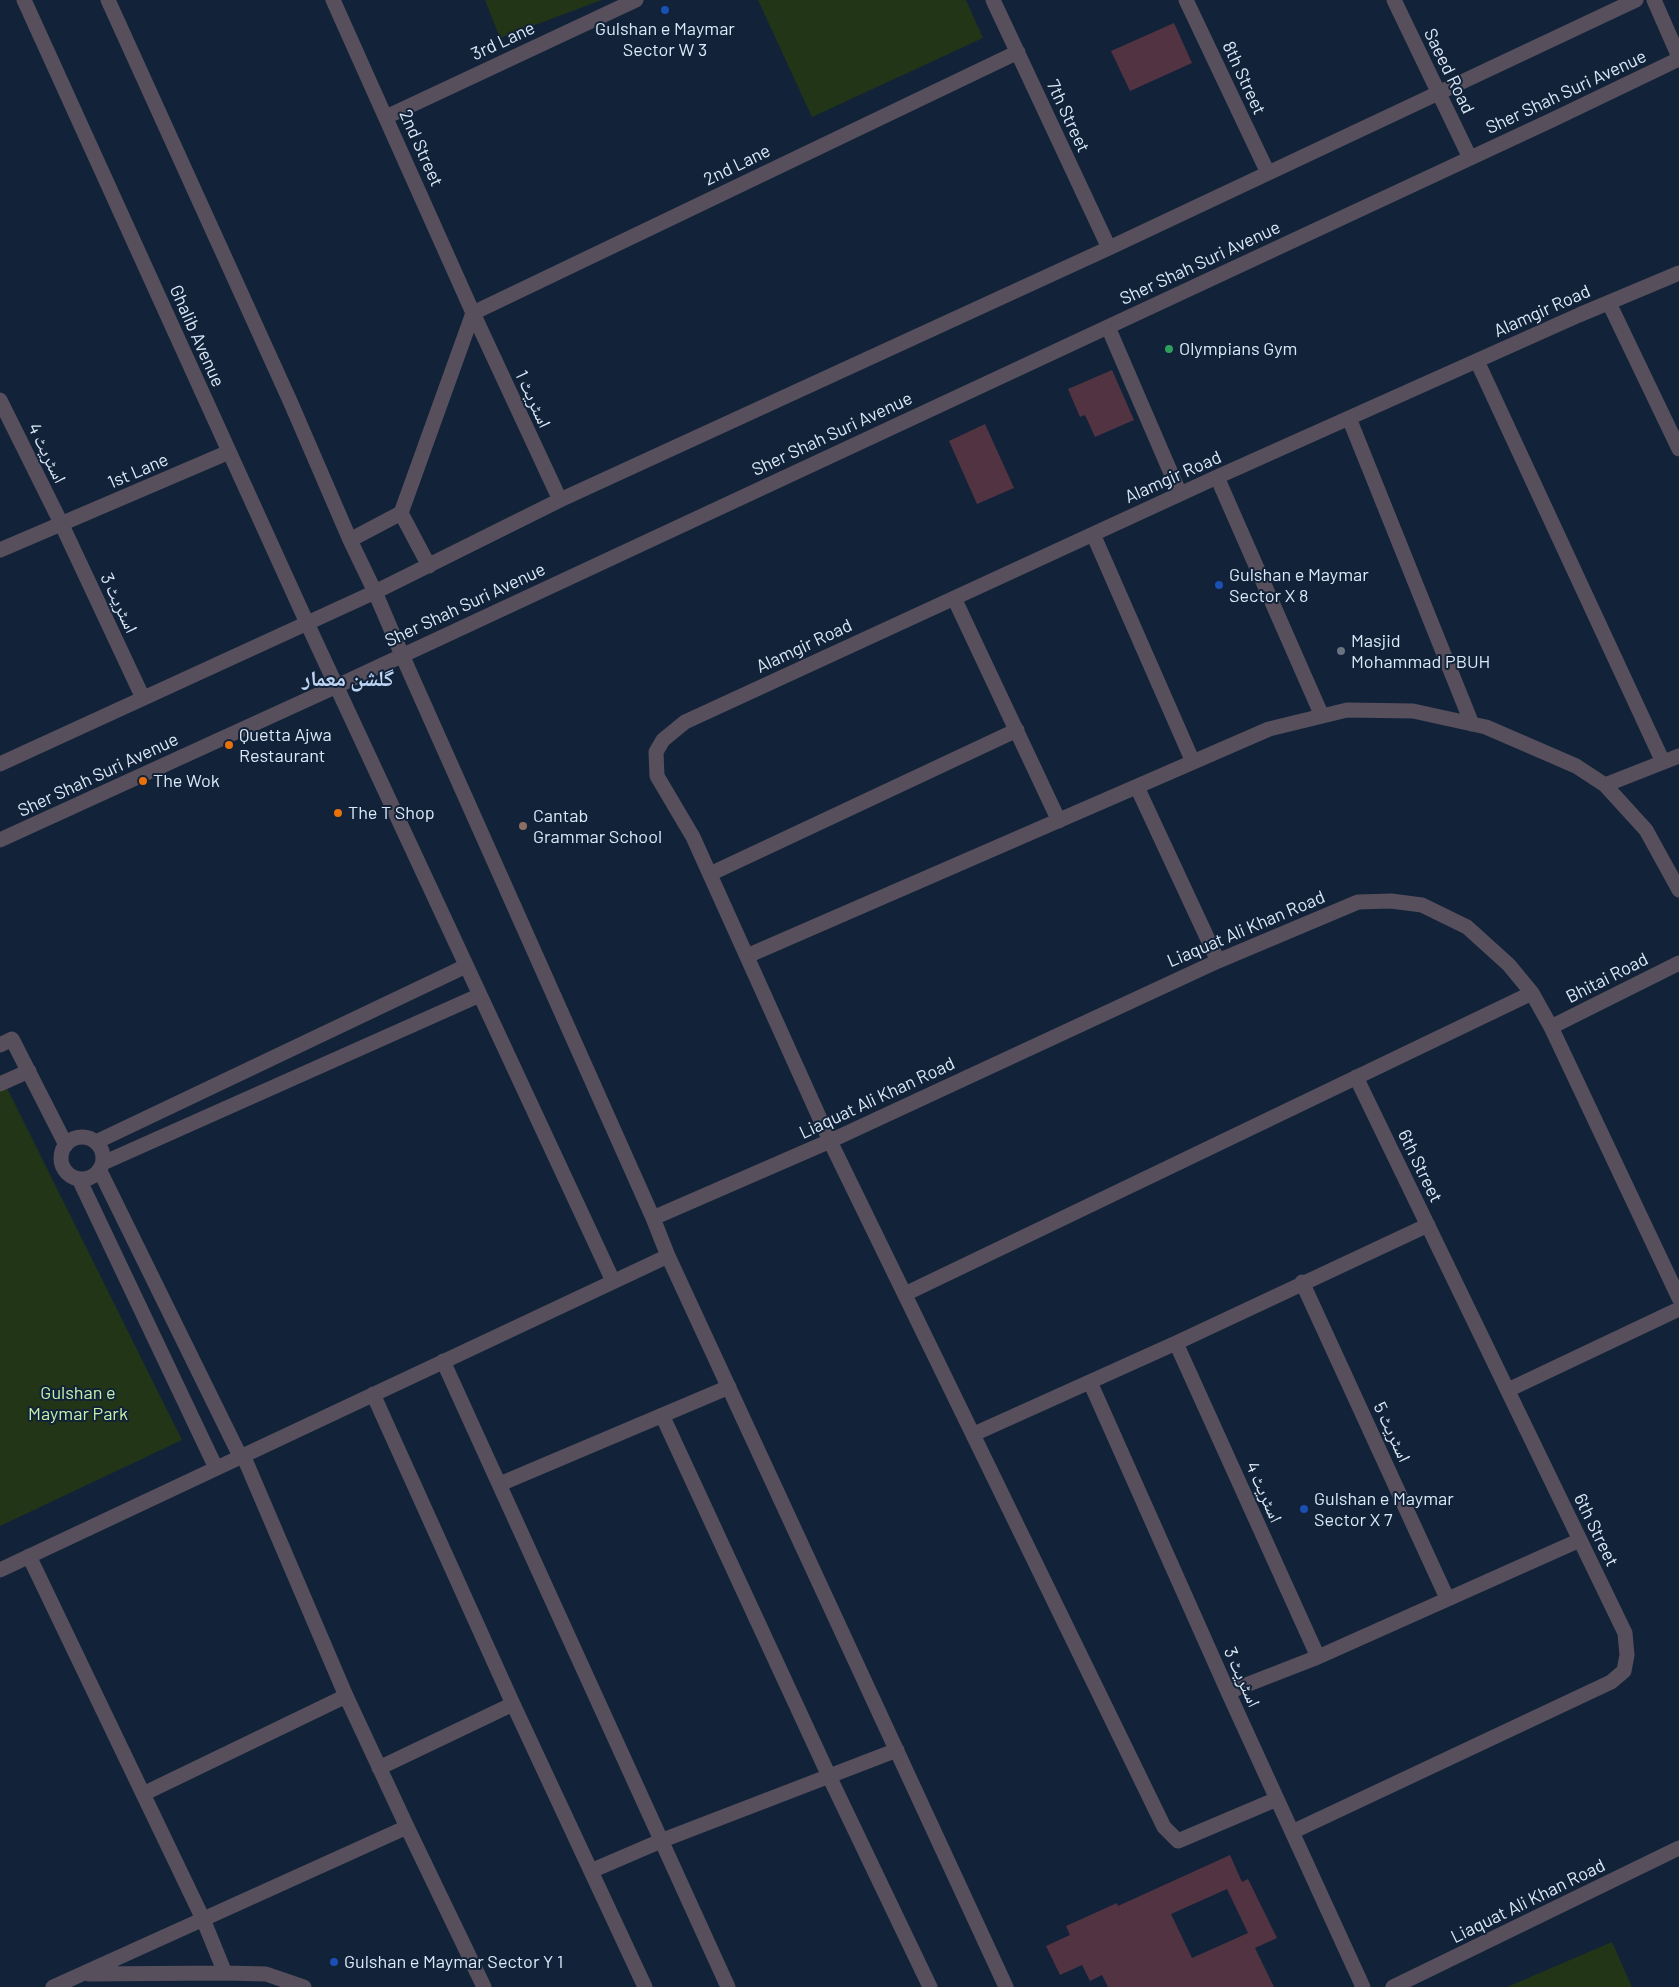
<!DOCTYPE html>
<html>
<head>
<meta charset="utf-8">
<style>
	body { margin:0 }
	canvas { display:block; background:#112239 }
</style>
</head>
<body>
<canvas width="1679" height="1987"></canvas>
<script>
const ctx = document.querySelector('canvas').getContext('2d');
ctx.lineJoin = 'round';
function paint(path, color) { ctx.fillStyle = color; ctx.fill(path, 'evenodd'); }
const toPath = rows => new Path2D(rows.map(r => 'M' + r).join(''));
function stroke(path, color, width, dash) { ctx.strokeStyle = color; ctx.lineWidth = width; ctx.lineCap = dash ? 'butt' : 'round'; ctx.setLineDash(dash || []); ctx.stroke(path); }
function drawText(font, color, halo, rows, align = 'center') {
  ctx.font = font + ' Barlow,"Noto Naskh Arabic",sans-serif'; ctx.lineWidth = 4; ctx.setLineDash([]); ctx.textBaseline = 'middle'; ctx.strokeStyle = halo; ctx.fillStyle = color; for (const [text, x, y, turn = 0] of rows) {
    ctx.save(); ctx.translate(x, y); ctx.rotate((+turn || 0) * Math.PI / 180); ctx.textAlign = isNaN(turn) ? turn : align; if (halo) ctx.strokeText(text, 0, 0); ctx.fillText(text, 0, 0); ctx.restore();
  }
}
paint(toPath([
	[485,0,602,0,500,38],
	[758,0,966,0,983,38,812,117],
	[0,1074,182,1440,0,1526],
	[1612,1942,1632,1987,1507,1987]
]), '#223517');
paint(toPath([
	[1174,23,1192,63,1130,91,1111,51],
	[1112,370,1134,420,1095,437,1085,415,1080,417,1068,389],
	[985,424,1014,488,977,504,949,441],
	[1230,1855,1242,1882,1248,1879,1277,1938,1255,1948,1274,1987,1108,1987,1102,1975,1090,1981,1082,1965,1060,1975,1046,1946,1070,1935,1066,1926,1117,1903,1118,1906],
	[1227,1889,1248,1933,1192,1958,1171,1914]
]), '#513342');
stroke(toPath([
	[24,0,307,623,613,1281],
	[108,0,290,401,350,540,375,592,402,655,653,1218,668,1256,1006,1987],
	[333,0,473,313,560,500],
	[993,0,1109,248],
	[1186,0,1268,173],
	[1394,0,1470,158],
	[1654,0,1679,57],
	[386,117,636,0],
	[1609,303,1679,449],
	[473,313,1018,52],
	[1108,327,1180,494],
	[1477,361,1663,762],
	[0,400,61,523,143,698],
	[1349,418,1472,724],
	[1217,477,1322,716],
	[401,513,429,566],
	[1093,534,1193,762],
	[350,540,401,513,473,313],
	[0,550,229,452],
	[954,598,1059,821],
	[0,764,375,592,560,500,1109,248,1636,0],
	[1605,785,1679,756],
	[1137,787,1218,961],
	[0,840,337,686,1552,120,1679,59],
	[710,874,1017,730],
	[747,956,1269,729,1347,710,1413,711,1486,727,1576,766,1605,785,1646,830,1679,890],
	[1551,1027,1679,963],
	[0,1045,12,1039,66,1145],
	[0,1084,29,1071],
	'61 1158a21 21 0 1 1 42 0a21 21 0 1 1-42 0Z',
	[96,1142,466,966],
	[103,1163,480,995],
	[100,1171,240,1456],
	[79,1179,216,1468],
	[653,1218,830,1141,1218,961,1358,902,1391,901,1422,905,1467,927,1509,965,1532,993,1551,1027,1679,1298],
	[1302,1282,1447,1598],
	[905,1294,1532,993],
	[1176,1343,1318,1657],
	[443,1361,728,1987],
	[1090,1382,1228,1692,1363,1987],
	[1508,1390,1679,1309],
	[373,1394,513,1704,645,1987],
	[662,1415,829,1776,930,1987],
	[974,1434,1176,1343,1428,1225],
	[243,1455,346,1696,407,1827,484,1987],
	[500,1484,729,1387],
	[29,1556,203,1919,225,1973],
	[0,1570,668,1256],
	[1228,1692,1318,1657,1580,1540],
	[379,1768,513,1704],
	[143,1794,346,1696],
	[1277,1799,1178,1841,1164,1827,830,1141,693,837,657,776,656,752,663,740,685,722,1217,477,1579,315,1679,273],
	[1292,1832,1611,1682,1624,1671,1627,1655,1625,1633,1356,1077],
	[591,1871,663,1840,897,1750],
	[88,1974,225,1973,266,1974,304,1987],
	[53,1987,407,1827],
	[1393,1987,1679,1848]
]), '#574f5c', 15);
for (const [x, y, r, color] of [
	[665,10,5,"#1a4fb4"],
	[1169,349,5,"#2e9e5b"],
	[1219,585,5,"#1a4fb4"],
	[1341,651,5,"#6b7280"],
	[229,745,5,"#e8710a"],
	[143,781,5,"#e8710a"],
	[338,813,5,"#e8710a"],
	[523,826,5,"#8d6e63"],
	[1304,1509,5,"#1a4fb4"],
	[334,1962,5,"#1a4fb4"]
]) { const dot = new Path2D(); dot.arc(x, y, r, 0, 2 * Math.PI); ctx.fillStyle = color; ctx.fill(dot); stroke(dot, '#112239', 2); }
drawText('18px', '#dce8f7', '#112239', [
	["Gulshan e Maymar",665,29,"center"],
	["Sector W 3",665,50,"center"],
	["Olympians Gym",1179,349],
	["Gulshan e Maymar",1229,575],
	["Sector X 8",1229,596],
	["Masjid",1351,641],
	["Mohammad PBUH",1351,662],
	["Quetta Ajwa",239,735],
	["Restaurant",239,756],
	["The Wok",153,781],
	["The T Shop",348,813],
	["Cantab",533,816],
	["Grammar School",533,837],
	["Gulshan e Maymar",1314,1499],
	["Sector X 7",1314,1520],
	["Gulshan e Maymar Sector Y 1",344,1962]
], 'left');
drawText('18px', '#dce8f7', '#112239', [
	["3rd Lane",503,41,-25],
	["Saeed Road",1449,71,64],
	["8th Street",1244,78,65],
	["Sher Shah Suri Avenue",1566,92,-25],
	["7th Street",1068,116,65],
	["2nd Street",421,148,66],
	["2nd Lane",737,165,-26],
	["Sher Shah Suri Avenue",1200,263,-25],
	["Alamgir Road",1542,311,-24],
	["Ghalib Avenue",197,336,66],
	["اسٹریٹ 1",533,399,65],
	["Sher Shah Suri Avenue",832,434,-25],
	["اسٹریٹ 4",47,453,64],
	["1st Lane",138,471,-23],
	["Alamgir Road",1173,477,-24],
	["اسٹریٹ 3",119,603,65],
	["Sher Shah Suri Avenue",465,605,-25],
	["Alamgir Road",804,646,-25],
	["Sher Shah Suri Avenue",98,775,-25],
	["Liaquat Ali Khan Road",1246,929,-23],
	["Bhitai Road",1607,978,-27],
	["Liaquat Ali Khan Road",877,1098,-25],
	["6th Street",1420,1166,64],
	["اسٹریٹ 5",1392,1432,65],
	["اسٹریٹ 4",1264,1492,66],
	["6th Street",1596,1530,64],
	["اسٹریٹ 3",1242,1677,66],
	["Liaquat Ali Khan Road",1528,1901,-26]
]);
drawText('18px', '#c4f2ac', '#112239', [
	["Gulshan e",78,1393],
	["Maymar Park",78,1414]
]);
drawText('bold 22px', '#bdd4f3', '#112239', [
	["گلشن معمار",348,679]
]);
</script>
</body>
</html>
